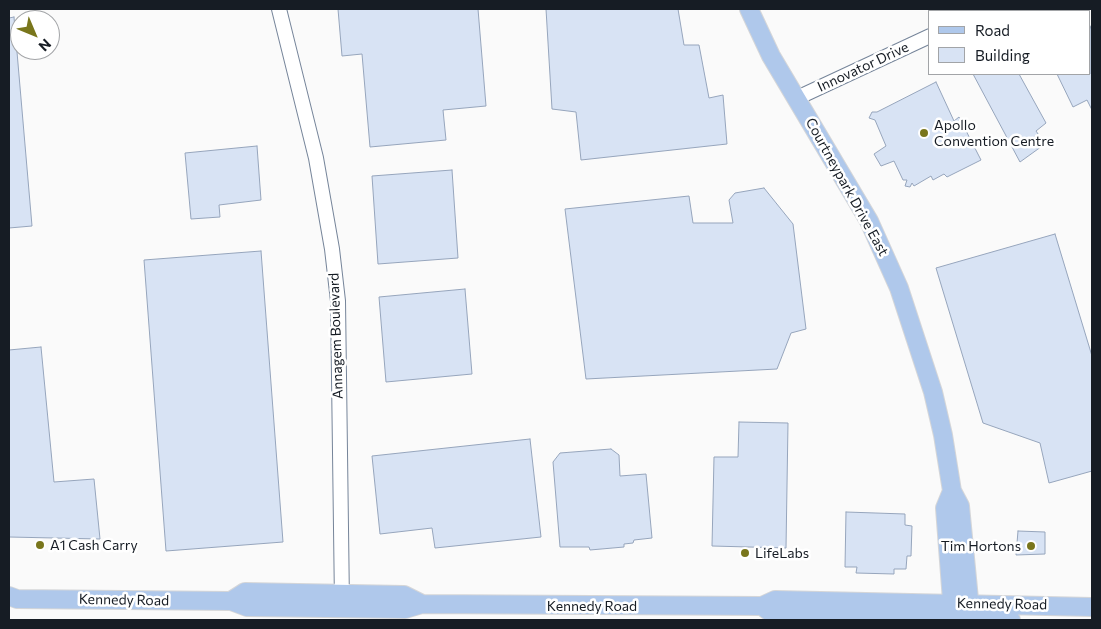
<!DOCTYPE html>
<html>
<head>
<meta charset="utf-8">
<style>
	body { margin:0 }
	#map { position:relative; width:1101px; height:629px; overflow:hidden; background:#fafafa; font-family:Commissioner,sans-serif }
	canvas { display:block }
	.frame { position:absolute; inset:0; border:10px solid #161c24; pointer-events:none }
	.legend { position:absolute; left:928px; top:10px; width:162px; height:65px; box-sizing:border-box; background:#fff; border:1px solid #a2a4a7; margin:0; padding:6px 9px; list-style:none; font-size:15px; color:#161c24 }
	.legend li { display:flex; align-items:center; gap:10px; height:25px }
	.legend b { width:25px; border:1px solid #a2a4a7 }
	.north { position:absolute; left:10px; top:10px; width:50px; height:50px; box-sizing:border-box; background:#fff; border:1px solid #a2a4a7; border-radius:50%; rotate:135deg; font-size:14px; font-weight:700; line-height:20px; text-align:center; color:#161c24 }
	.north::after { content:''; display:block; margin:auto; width:18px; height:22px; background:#79761c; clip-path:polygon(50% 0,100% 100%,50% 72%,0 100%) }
</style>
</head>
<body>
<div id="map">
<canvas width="1101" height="629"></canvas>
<div class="frame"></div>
<ul class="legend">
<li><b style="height:6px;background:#afc8eb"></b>Road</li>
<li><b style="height:14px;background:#d8e3f4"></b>Building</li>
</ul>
<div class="north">N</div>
</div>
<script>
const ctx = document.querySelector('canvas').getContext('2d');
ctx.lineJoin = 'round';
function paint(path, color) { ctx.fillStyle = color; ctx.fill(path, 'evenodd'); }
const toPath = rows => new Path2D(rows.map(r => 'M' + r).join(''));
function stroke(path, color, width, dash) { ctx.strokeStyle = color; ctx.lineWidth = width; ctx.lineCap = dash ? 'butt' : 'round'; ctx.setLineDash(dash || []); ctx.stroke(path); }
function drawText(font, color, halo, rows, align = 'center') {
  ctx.font = font + ' Commissioner,sans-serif'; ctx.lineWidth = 5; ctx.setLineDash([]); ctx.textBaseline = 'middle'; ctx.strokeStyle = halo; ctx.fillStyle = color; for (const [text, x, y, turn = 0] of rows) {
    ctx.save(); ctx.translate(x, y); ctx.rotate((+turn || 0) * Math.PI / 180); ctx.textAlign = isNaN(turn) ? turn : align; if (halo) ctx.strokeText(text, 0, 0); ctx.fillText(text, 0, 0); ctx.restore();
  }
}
const building = toPath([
	[338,9,478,9,486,106,443,110,446,140,370,147,362,54,342,56,338,9],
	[546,9,678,9,684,45,699,45,709,98,723,95,727,144,581,160,576,112,552,109,546,9],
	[14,17,32,226,9,228,9,18,14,17],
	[1090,26,1092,31,1092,110,1087,100,1073,107,1057,74,1090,74,1090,26],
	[973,74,1019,74,1046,123,1036,131,1045,144,1020,162,973,74],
	[936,82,954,121,959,117,981,160,947,177,944,174,933,180,931,176,914,186,912,183,910,187,905,186,907,180,903,180,894,161,881,166,874,154,886,146,875,120,869,118,872,112,877,112,936,82],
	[257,146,261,200,219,205,220,217,191,219,185,153,257,146],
	[452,170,458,258,378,264,372,176,452,170],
	[764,188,793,224,806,329,791,333,777,369,586,379,565,209,689,196,693,223,733,223,729,200,735,193,764,188],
	[1055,234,1092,356,1092,471,1049,483,1040,443,983,423,936,268,1055,234],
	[261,251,283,542,166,551,144,260,261,251],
	[465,289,472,374,386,382,379,297,465,289],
	[41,347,54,482,94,479,100,539,9,537,9,350,41,347],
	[739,422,788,423,786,548,712,546,714,457,738,457,739,422],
	[530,439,541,537,435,548,432,528,380,534,372,456,530,439],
	[611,449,619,455,620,476,646,474,652,538,634,540,633,543,624,544,624,547,590,550,589,547,560,547,553,462,560,453,611,449],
	[846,512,905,514,905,525,912,526,911,556,907,556,906,569,894,569,894,574,856,573,857,567,845,567,846,512],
	[1018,531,1045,532,1045,554,1016,555,1018,531]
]);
paint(building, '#d8e3f4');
stroke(building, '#96a5bc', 1);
const minor = toPath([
	[279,9,316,158,332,249,338,301,342,604],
	[983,11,989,9],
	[797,98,930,36]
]);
const major = toPath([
	[749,9,771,56,869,221,899,288,933,392,943,435,952,491,960,506,971,620],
	[952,491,945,508,953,614],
	[9,596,17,599,231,601,247,607,405,609,422,604,762,606,775,600,1092,607],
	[231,601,245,592,404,595,422,604],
	[762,606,774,615,1011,620]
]);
stroke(minor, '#76859a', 16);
stroke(major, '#d5d6d8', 20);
stroke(minor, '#fff', 14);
stroke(major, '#afc8eb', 18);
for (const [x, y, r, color] of [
	[924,133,5,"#79761c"],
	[40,545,5,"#79761c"],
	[1031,546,5,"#79761c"],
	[745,553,5,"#79761c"]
]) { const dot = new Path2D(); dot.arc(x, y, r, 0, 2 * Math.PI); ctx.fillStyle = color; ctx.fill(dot); stroke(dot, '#fff', 2); }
drawText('14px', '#161c24', '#fff', [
	["Innovator Drive",863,67,-25],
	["Courtneypark Drive East",847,187,61],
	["Annagem Boulevard",336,336,-92],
	["Kennedy Road",124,600,1],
	["Kennedy Road",1002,604,1],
	["Kennedy Road",592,606]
]);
drawText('14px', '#161c24', '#fff', [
	["Apollo",934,125],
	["Convention Centre",934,141],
	["A1 Cash Carry",50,545],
	["Tim Hortons",1021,546,"right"],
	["LifeLabs",755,553]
], 'left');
</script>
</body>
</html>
